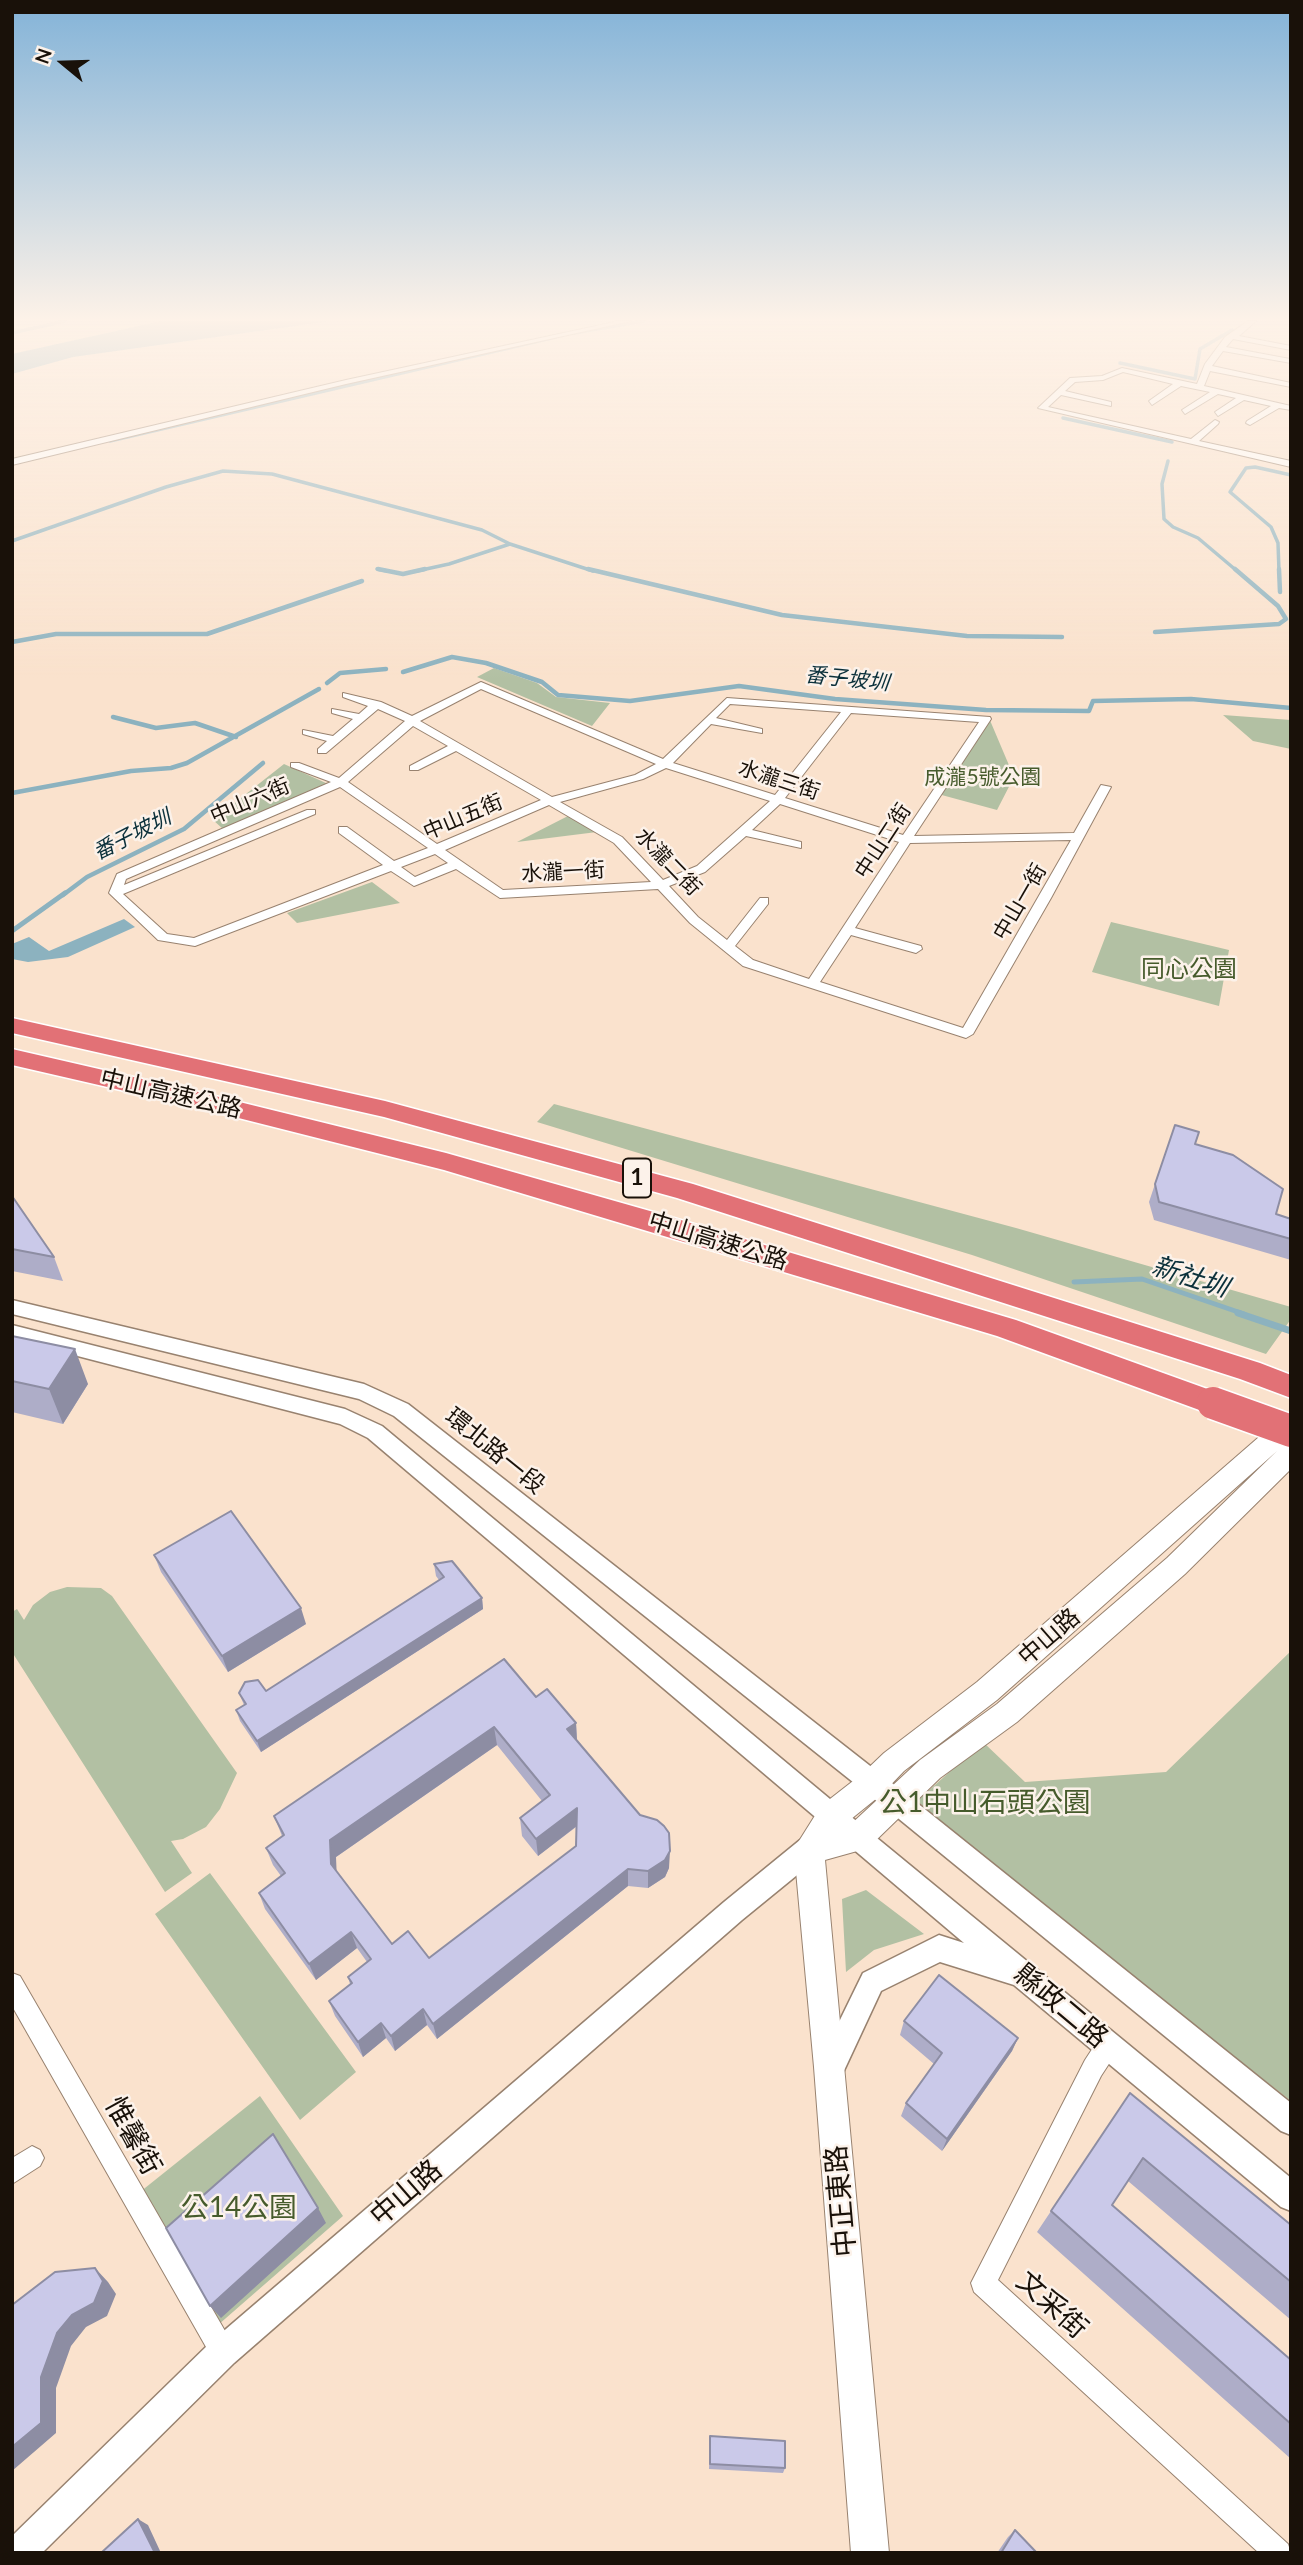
<!DOCTYPE html>
<html>
<head>
<meta charset="utf-8">
<style>
	body { margin:0 }
	#map { position:relative; width:1303px; height:2565px; overflow:hidden; background:#fae2cd; font-family:Lato,sans-serif }
	canvas { display:block }
	.frame { position:absolute; inset:0; border:14px solid #191109; pointer-events:none }
	.north { position:absolute; left:28px; top:28px; width:70px; height:70px; -webkit-text-stroke:5px #fcf2ea; paint-order:stroke; rotate:289deg; font-size:19px; font-weight:700; line-height:28px; text-align:center; color:#191109 }
	.north::after { content:''; display:block; margin:auto; width:24px; height:32px; background:#191109; clip-path:polygon(50% 0,100% 100%,50% 72%,0 100%) }
</style>
</head>
<body>
<div id="map">
<canvas width="1303" height="2565"></canvas>
<div class="frame"></div>
<div class="north">N</div>
</div>
<script>
const ctx = document.querySelector('canvas').getContext('2d');
ctx.lineJoin = 'round';
function paint(path, color) { ctx.fillStyle = color; ctx.fill(path, 'evenodd'); }
const toPath = rows => new Path2D(rows.map(r => 'M' + r).join(''));
function stroke(path, color, width, dash) { ctx.strokeStyle = color; ctx.lineWidth = width; ctx.lineCap = dash ? 'butt' : 'round'; ctx.setLineDash(dash || []); ctx.stroke(path); }
function drawText(font, color, halo, rows, align = 'center') {
  ctx.font = font + ' Lato,"Noto Sans TC",sans-serif'; ctx.lineWidth = 5; ctx.setLineDash([]); ctx.textBaseline = 'middle'; ctx.strokeStyle = halo; ctx.fillStyle = color; for (const [text, x, y, turn = 0] of rows) {
    ctx.save(); ctx.translate(x, y); ctx.rotate((+turn || 0) * Math.PI / 180); ctx.textAlign = isNaN(turn) ? turn : align; if (halo) ctx.strokeText(text, 0, 0); ctx.fillText(text, 0, 0); ctx.restore();
  }
}
paint(toPath([
	[494,668,537,683,556,697,610,703,592,726,477,677],
	[1223,715,1291,720,1291,749,1253,741],
	[989,718,1014,777,997,810,938,794],
	[284,764,328,784,223,829,213,820],
	[568,816,597,832,517,842],
	[372,882,400,903,297,923,287,913],
	[1111,922,1229,950,1219,1006,1092,972],
	[554,1104,1016,1228,1291,1307,1291,1319,1266,1354,972,1255,537,1122],
	[67,1587,101,1588,112,1596,237,1773,220,1809,206,1827,183,1839,171,1841,192,1873,165,1892,12,1652,12,1612,17,1609,24,1620,33,1605,50,1592],
	[1291,1651,1291,2101,1050,1912,917,1801,983,1742,1025,1782,1166,1772],
	[210,1873,356,2072,300,2120,155,1914],
	[866,1890,924,1934,874,1950,846,1972,842,1899],
	[260,2096,343,2216,218,2325,140,2192]
]), '#b2c0a3');
paint(toPath([
	[161,321,331,321,73,357,12,374,12,354],
	[124,919,135,927,68,957,28,962,12,959,12,944,29,937,49,951]
]), '#8cb2bf');
stroke(toPath([
	[12,333,65,321],
	[574,333,644,321],
	[1120,363,1195,379,1200,349,1232,330],
	[1063,418,1172,442],
	[110,441,556,337],
	[1168,461,1162,484,1164,519,1173,527,1198,538,1237,571],
	[12,541,166,487,223,471,272,474,482,530,510,544,593,571],
	[377,569,387,571],
	[417,571,449,564,510,544],
	[1279,571,1278,543,1271,527,1230,492,1246,468,1255,467,1291,475]
]), '#8cb2bf', 3.5);
stroke(toPath([
	[378,569,403,574,425,569],
	[588,569,782,615,967,636,1062,637],
	[1279,569,1280,592],
	[1155,632,1279,624,1286,619,1278,606,1235,569],
	[12,642,56,634,207,634,362,581],
	[403,672,452,657,486,663,542,682,558,695,630,701,739,686,835,699,986,710,1089,711,1093,701,1191,699,1291,708],
	[327,683,340,673,386,669],
	[113,717,156,728,195,723,236,737],
	[12,793,131,771,171,768,187,763,319,689],
	[63,895,87,877,184,829,263,763]
]), '#8cb2bf', 4.5);
stroke(toPath([
	[12,931,65,893],
	[1074,1282,1142,1279,1244,1314]
]), '#8cb2bf', 5);
stroke(toPath([
	[1238,1313,1291,1331]
]), '#8cb2bf', 7);
const minor = toPath([
	[619,321,631,321,346,384,12,465,12,459,346,380,619,321],
	[1248,321,1256,321,1239,336,1291,346,1291,350,1233,339,1226,347,1290,359,1291,363,1223,351,1212,366,1291,383,1291,387,1210,371,1204,386,1291,406,1291,410,1279,408,1250,425,1246,423,1247,421,1271,406,1244,400,1218,416,1215,412,1236,398,1218,394,1185,414,1182,410,1210,392,1181,386,1152,405,1149,401,1173,384,1123,372,1103,380,1075,382,1065,391,1111,402,1111,406,1061,395,1048,407,1191,439,1215,420,1219,422,1218,424,1199,441,1291,461,1291,467,1038,408,1070,378,1102,376,1122,368,1197,384,1205,364,1225,337,1248,321],
	[481,682,663,759,727,698,990,717,991,719,914,836,1074,833,1101,785,1111,787,1051,898,973,1034,966,1038,743,966,690,923,658,889,500,898,456,869,414,886,391,871,195,946,158,940,109,893,117,874,331,782,291,767,291,763,299,763,339,778,405,721,378,709,326,753,318,753,318,749,327,741,303,734,303,730,333,736,353,719,332,713,332,709,359,714,368,706,343,697,343,693,381,702,412,716,481,682],
	[481,689,656,764,635,775,552,797,420,721,481,689],
	[730,704,841,712,775,795,673,763,711,724,762,733,762,729,716,718,730,704],
	[851,713,979,722,903,835,785,798,851,713],
	[413,726,448,746,410,766,410,770,418,770,456,751,541,800,437,844,348,782,413,726],
	[666,768,770,801,697,866,663,880,622,837,560,802,643,779,666,768],
	[340,787,428,848,394,861,347,827,339,827,339,833,383,865,194,938,167,934,123,894,315,814,315,810,307,810,124,885,126,879,340,787],
	[780,804,899,842,809,979,753,960,735,946,768,904,768,898,760,898,727,940,698,917,669,886,705,872,746,836,801,848,801,842,752,830,780,804],
	[549,805,614,843,651,882,503,890,445,850,549,805],
	[1071,840,963,1028,820,982,851,935,916,953,922,949,921,946,855,928,910,843,1071,840],
	[435,854,448,863,415,877,401,867,435,854],
	[12,1973,20,1976,232,2343,236,2352,232,2361,223,2365,214,2361,12,2006,12,1973],
	[1108,2034,1116,2037,1119,2045,1116,2053,1101,2076,998,2280,1288,2544,1291,2553,1259,2553,974,2292,971,2283,1085,2060,1100,2037,1108,2034],
	[32,2146,40,2150,44,2158,40,2166,12,2184,12,2158,32,2146]
]);
const tertiary = toPath([
	[12,1300,364,1384,408,1404,906,1794,1291,2103,1291,2135,1281,2131,888,1810,394,1416,359,1399,12,1314,12,1300],
	[12,1325,345,1409,382,1426,866,1829,1291,2178,1291,2211,1281,2207,1014,1985,940,1962,881,1991,841,2077,831,2081,821,2077,817,2067,863,1973,939,1935,964,1943,368,1438,340,1424,12,1339,12,1325],
	[809,1837,818,1840,822,1849,818,1858,742,1920,234,2363,42,2553,12,2553,12,2536,212,2341,724,1902,800,1840,809,1837]
]);
const secondary = toPath([
	[1291,1414,1291,1439,1283,1446,1291,1443,1291,1469,1185,1574,1017,1722,940,1778,868,1848,825,1860,889,2553,851,2553,814,2067,794,1849,821,1806,862,1774,884,1753,977,1682,1282,1417,1291,1414],
	[1277,1451,1167,1558,997,1704,920,1760,849,1826,840,1828,882,1794,904,1771,997,1700,1277,1451]
]);
const motorway = toPath([
	[12,1018,385,1101,693,1184,1260,1363,1291,1375,1291,1398,1240,1379,677,1198,384,1117,12,1033,12,1018],
	[12,1049,203,1093,446,1153,664,1215,1016,1320,1224,1395,1228,1403,1224,1411,1213,1415,997,1336,444,1170,203,1109,12,1065,12,1049]
]);
stroke(minor, '#98826f', 2);
stroke(tertiary, '#98826f', 3);
stroke(secondary, '#98826f', 2);
stroke(motorway, '#fff', 3);
paint(minor, '#fff');
paint(tertiary, '#fff');
paint(secondary, '#fff');
paint(motorway, '#e27176');
const motorwayBridge = toPath([
	[1213,1403,1291,1431]
]);
stroke(motorwayBridge, '#fff', 35, []);
stroke(motorwayBridge, '#e27176', 32);
paint(toPath([
	[1195,1144,1276,1214,1291,1219,1291,1260,1154,1220,1149,1202,1155,1184],
	[12,1196,54,1257,63,1281,12,1271],
	[12,1336,88,1384,63,1424,12,1412],
	[154,1555,306,1624,228,1672,161,1572],
	[434,1564,482,1598,483,1609,261,1752,240,1721,236,1710,244,1705,239,1693,266,1691,439,1580,436,1576],
	[536,1697,576,1723,577,1741,669,1868,665,1877,648,1888,628,1886,437,2039,427,2025,395,2051,386,2038,363,2057,335,2016,329,2001,350,1984,348,1977,367,1962,357,1948,316,1980,265,1909,259,1893,281,1876,273,1865,266,1848,282,1836,274,1816],
	[497,1745,542,1801,520,1818,522,1836,538,1856,576,1827,576,1846,429,1958,392,1944,336,1871,336,1857],
	[904,2021,1018,2038,1012,2051,942,2151,901,2116,906,2103,934,2064,900,2035],
	[1130,2093,1291,2225,1291,2320,1128,2181,1112,2205,1291,2360,1291,2459,1037,2232],
	[710,2436,785,2468,783,2473,709,2469],
	[1015,2530,1037,2553,997,2553,1008,2537]
]), '#aeadc8');
paint(toPath([
	[75,1349,88,1384,63,1424,49,1389],
	[482,1598,483,1609,261,1752,257,1741],
	[301,1608,306,1624,228,1672,222,1656],
	[576,1723,577,1741,568,1748,567,1729],
	[494,1727,497,1745,336,1857,337,1881,331,1864,330,1840],
	[577,1808,578,1825,538,1856,536,1839],
	[670,1851,669,1868,665,1877,648,1888,648,1871],
	[628,1869,628,1886,437,2039,433,2024],
	[351,1932,357,1948,316,1980,309,1964],
	[423,2009,427,2025,395,2051,391,2036],
	[381,2023,386,2038,363,2057,358,2042],
	[1018,2038,1012,2051,942,2151,947,2139],
	[318,2208,326,2223,221,2318,210,2306],
	[95,2268,108,2282,116,2294,107,2316,86,2327,71,2346,56,2388,56,2433,12,2471,12,2447,41,2377,57,2333,72,2315],
	[138,2519,148,2525,161,2553,155,2553]
]), '#8d8da3');
const building = toPath([
	[1175,1125,1199,1132,1195,1144,1233,1155,1283,1189,1276,1214,1291,1219,1291,1239,1159,1202,1155,1184,1175,1125],
	[12,1196,54,1257,12,1249,12,1196],
	[12,1336,75,1349,49,1389,12,1381,12,1336],
	[231,1511,301,1608,222,1656,154,1555,231,1511],
	[452,1561,482,1598,257,1741,236,1710,246,1704,239,1693,245,1682,258,1680,266,1691,444,1577,434,1564,452,1561],
	[504,1659,536,1697,547,1689,576,1723,567,1729,640,1815,657,1820,664,1826,669,1833,670,1851,665,1860,648,1871,628,1869,433,2024,423,2009,391,2036,381,2023,358,2042,329,2001,352,1983,348,1977,371,1959,351,1932,309,1964,259,1893,285,1873,266,1848,284,1835,274,1816,504,1659],
	[494,1727,550,1795,520,1818,536,1839,577,1808,576,1846,429,1958,408,1931,392,1944,331,1864,330,1840,494,1727],
	[939,1975,1018,2038,947,2139,906,2103,942,2053,904,2021,939,1975],
	[1130,2093,1291,2225,1291,2282,1143,2158,1112,2205,1291,2360,1291,2424,1051,2211,1130,2093],
	[273,2134,318,2208,210,2306,166,2228,273,2134],
	[95,2268,103,2281,94,2303,72,2315,57,2333,41,2377,41,2423,12,2447,12,2305,55,2272,95,2268],
	[710,2436,785,2441,785,2468,710,2464,710,2436],
	[138,2519,155,2553,101,2553,138,2519],
	[1015,2530,1037,2553,1001,2553,1015,2530]
]);
paint(building, '#cac9e9');
stroke(building, '#8d8da3', 2);
const sky = ctx.createLinearGradient(0, 0, 0, 680);
sky.addColorStop(0, '#83b3d8');
sky.addColorStop(0.47, '#fdf2e8');
sky.addColorStop(1, '#fdf2e800');
ctx.fillStyle = sky;
ctx.fillRect(0, 0, 1303, 680);
drawText('italic 21px', '#0c313b', '#fcf2ea', [
	["番子坡圳",847,679,6],
	["番子坡圳",132,835,-27]
]);
drawText('21px', '#465b2c', '#fcf2ea', [
	["成瀧5號公園",983,777]
]);
drawText('21px', '#191109', '#fcf2ea', [
	["水瀧三街",779,780,18],
	["中山六街",250,801,-23],
	["中山五街",463,817,-23],
	["中山二街",883,841,-57],
	["水瀧二街",668,862,46],
	["水瀧一街",563,872,-3],
	["中山一街",1020,902,-60]
]);
for (const [x, y, w] of [
	[637,1178,28]
]) { const box = new Path2D(); box.roundRect(x - w / 2, y - 19.5, w, 39, 5); ctx.fillStyle = '#fcf2ea'; ctx.fill(box); stroke(box, '#191109', 2); }
drawText('bold 23px', '#191109', null, [
	["1",637,1178]
]);
drawText('24px', '#465b2c', '#fcf2ea', [
	["同心公園",1189,969]
]);
drawText('24px', '#191109', '#fcf2ea', [
	["中山高速公路",171,1094,13],
	["中山高速公路",718,1241,17],
	["環北路一段",495,1451,39],
	["中山路",1049,1637,-41]
]);
drawText('italic 26px', '#0c313b', '#fcf2ea', [
	["新社圳",1190,1277,18]
]);
drawText('28px', '#465b2c', '#fcf2ea', [
	["公1中山石頭公園",985,1803],
	["公14公園",239,2208]
]);
drawText('28px', '#191109', '#fcf2ea', [
	["縣政二路",1061,2006,40],
	["惟馨街",133,2136,61],
	["中山路",406,2193,-41],
	["中正東路",841,2201,-95],
	["文采街",1052,2305,42]
]);
</script>
</body>
</html>
